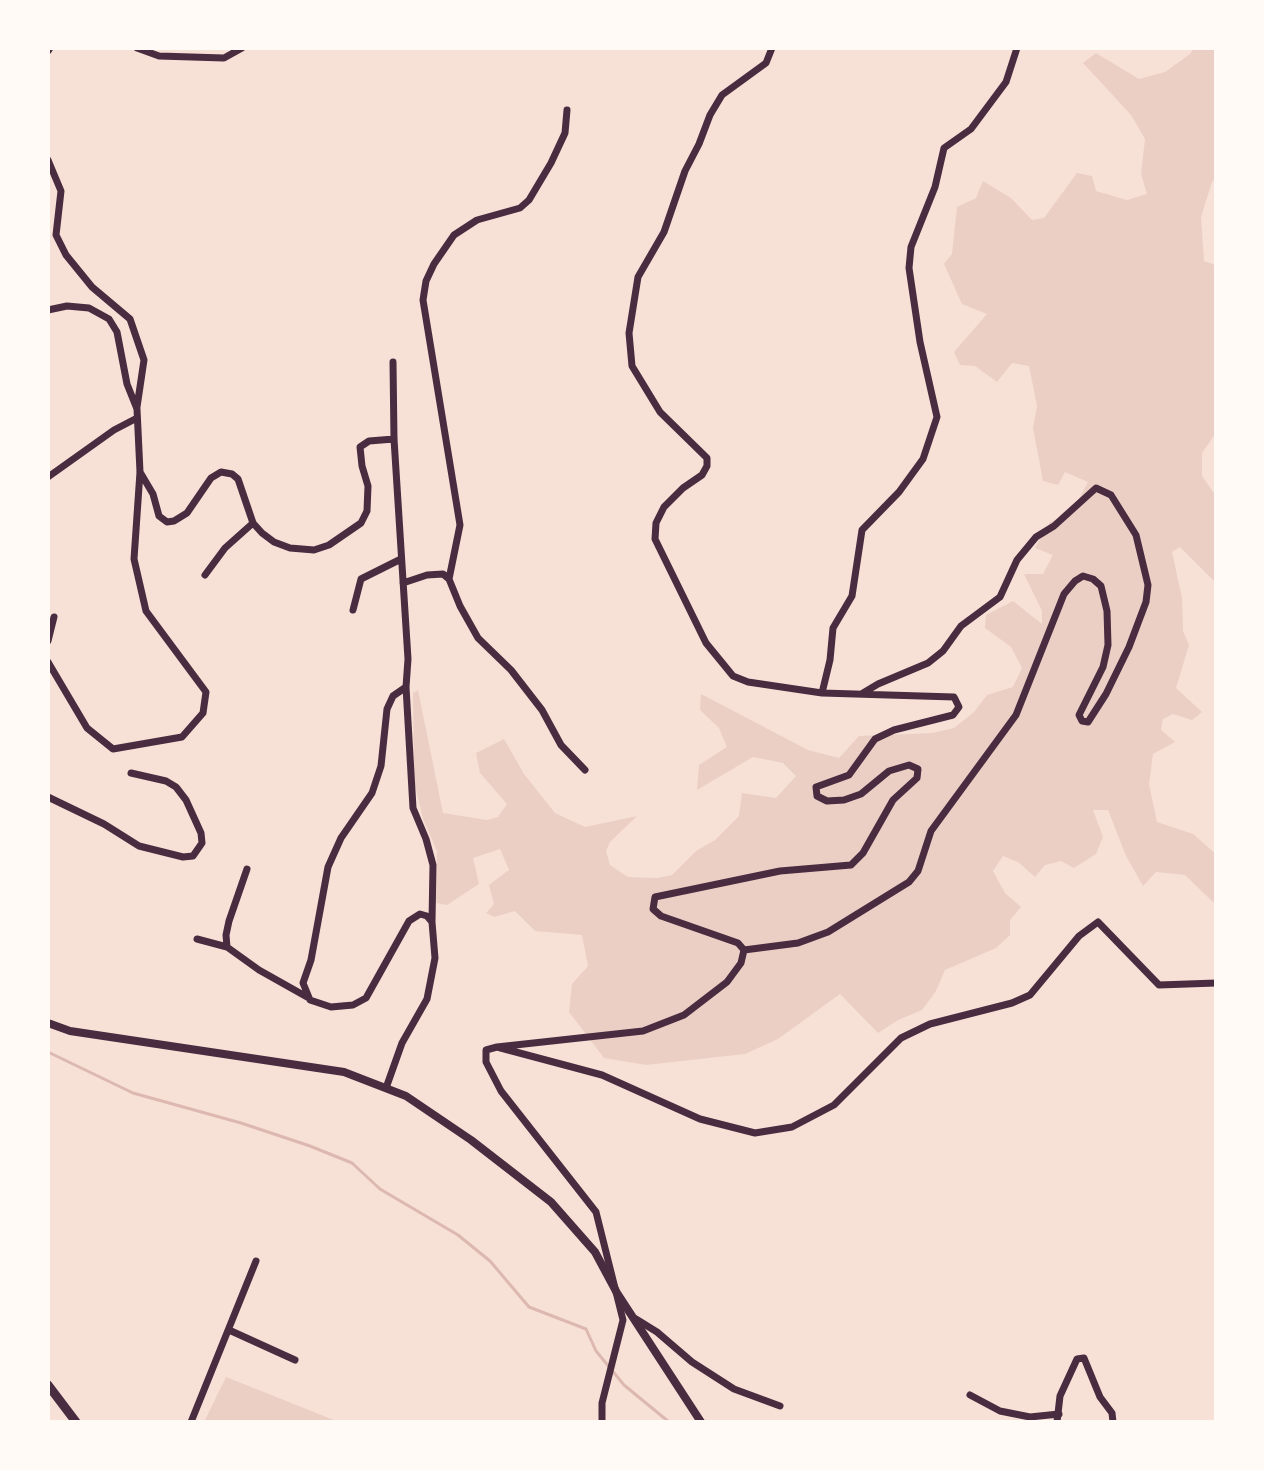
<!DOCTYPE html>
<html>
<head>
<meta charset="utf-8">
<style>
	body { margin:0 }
	#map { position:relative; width:1264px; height:1470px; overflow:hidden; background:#f7e1d7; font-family:"Exo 2",sans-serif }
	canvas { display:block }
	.frame { position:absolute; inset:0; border:50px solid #fffaf5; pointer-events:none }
</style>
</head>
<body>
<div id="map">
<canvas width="1264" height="1470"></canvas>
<div class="frame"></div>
</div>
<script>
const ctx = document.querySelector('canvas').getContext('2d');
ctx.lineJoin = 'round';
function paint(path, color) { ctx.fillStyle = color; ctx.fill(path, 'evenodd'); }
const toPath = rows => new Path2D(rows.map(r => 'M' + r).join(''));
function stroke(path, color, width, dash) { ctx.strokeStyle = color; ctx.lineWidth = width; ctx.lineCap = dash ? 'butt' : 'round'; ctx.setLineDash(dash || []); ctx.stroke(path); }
paint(toPath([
	[1194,48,1216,48,1216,178,1212,182,1201,217,1204,261,1216,265,1216,433,1202,453,1202,476,1216,496,1216,583,1180,547,1172,552,1182,598,1183,631,1189,645,1176,688,1202,712,1192,720,1173,714,1163,719,1161,730,1175,742,1153,754,1149,784,1157,822,1193,834,1216,854,1216,905,1185,875,1156,872,1143,886,1126,856,1108,810,1093,810,1103,837,1096,854,1074,868,1061,861,1045,865,1035,877,1018,862,1003,856,993,871,1005,893,1021,907,1010,920,1010,935,996,948,945,970,936,991,922,1010,898,1020,878,1033,840,994,778,1039,745,1054,646,1065,604,1058,569,1012,572,984,588,966,582,935,535,931,515,911,494,917,486,913,494,904,489,885,509,870,500,849,473,858,479,884,447,905,436,903,437,851,423,819,414,781,413,693,418,690,443,813,487,820,498,817,507,804,480,773,476,753,504,739,524,774,555,813,585,827,637,816,610,842,606,851,610,865,628,877,657,878,672,875,696,851,715,840,739,816,742,793,776,798,796,776,783,763,753,757,697,790,699,765,727,747,719,728,700,710,701,694,808,750,839,758,859,736,932,733,954,728,974,712,987,695,1013,687,1022,668,1011,647,985,628,986,615,1013,601,1042,624,1042,611,1024,574,1043,574,1053,555,1035,548,1050,522,1071,514,1088,482,1065,472,1058,485,1043,481,1033,428,1037,406,1029,366,1012,363,997,382,975,366,960,365,954,352,987,314,962,304,944,264,952,254,957,207,976,198,983,181,1011,198,1032,220,1044,218,1077,173,1092,176,1096,191,1127,200,1147,194,1141,174,1145,139,1131,115,1083,63,1096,53,1139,79,1165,72,1190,54],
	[226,1377,339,1422,204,1422]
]), '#ebcfc5');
stroke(toPath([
	[48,1052,133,1093,241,1123,310,1146,352,1163,380,1189,458,1235,490,1261,529,1307,586,1329,596,1351,624,1385,669,1422]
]), '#dcb8b0', 3);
stroke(toPath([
	[137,48,159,56,224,58,242,48],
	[48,51,50,48],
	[48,160,61,191,56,235,66,255,92,287,130,319,144,360,137,407],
	[48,310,67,306,89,308,109,319,117,332,127,384,137,409,140,472,134,559,146,611,206,692,203,713,182,737,113,749,87,728,48,662],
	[393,362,394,439,408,659,406,687,413,808,426,839,433,865,432,922],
	[140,472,153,494,159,516,167,522,174,521,187,513,211,478,221,472,232,474,238,479,253,523,262,533,274,542,290,548,314,550,329,545,361,523,367,511,368,486,362,466,360,447,369,441,394,439],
	[48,477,114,430,137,418],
	[205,575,225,548,253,523],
	[449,579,460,525,423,300,426,281,434,264,454,235,477,220,520,208,529,200,551,163,565,133,567,110],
	[403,583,427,575,443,574,449,579,460,606,478,638,511,670,542,710,561,745,585,770],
	[353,610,361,579,401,559],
	[48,641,54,617],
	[822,693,830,660,833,628,852,596,862,530,899,492,923,459,937,417,920,342,909,268,911,247,935,187,944,148,971,129,1006,82,1017,48],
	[48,797,104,824,139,846,183,857,193,856,202,843,201,833,186,800,176,787,166,781,131,773],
	[197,939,227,947,259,970,307,997],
	[227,947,226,935,229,921,247,869],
	[744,950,798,943,828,932,909,882,918,871,931,831,1016,715,1064,594,1075,581,1083,576,1093,579,1101,586,1107,611,1108,645,1103,667,1079,715,1082,721,1088,722,1106,694,1129,647,1146,602,1148,585,1136,535,1111,495,1096,488,1054,526,1036,537,1017,560,1000,597,961,626,943,651,928,663,878,684,863,693],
	[497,1047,643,1031,684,1015,727,982,741,963,744,950,738,943,661,916,653,909,655,897,780,871,851,865,863,853,893,800,917,778,918,769,909,765,889,771,861,794,844,800,827,801,817,796,816,787,849,775,875,739,894,730,953,715,959,707,954,697,822,693,748,682,733,676,706,643,655,539,656,523,664,507,683,488,702,475,707,466,707,458,660,412,632,366,629,333,638,277,664,232,685,171,699,144,710,115,722,95,766,63,772,48],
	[386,1088,402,1043,427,999,435,958,432,922,427,916,420,914,409,921,366,998,353,1005,331,1007,310,1000,303,983,311,960,328,867,341,838,372,793,381,766,387,709,393,696,406,687],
	[636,1319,657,1332,692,1362,734,1389,780,1406],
	[229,1330,295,1360],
	[970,1395,1000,1411,1030,1417,1059,1414],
	[191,1422,256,1261],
	[602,1422,602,1403,623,1320,596,1212,501,1091,486,1062,486,1050,497,1047,602,1075,700,1119,755,1133,792,1127,834,1105,901,1038,930,1024,1012,1003,1030,995,1079,936,1098,922,1159,985,1216,983],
	[1057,1422,1060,1396,1077,1359,1084,1358,1100,1397,1112,1413,1113,1422]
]), '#4a2c40', 7);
stroke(toPath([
	[48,1023,70,1031,344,1072,406,1096,471,1140,551,1202,595,1252,617,1293,701,1422]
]), '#4a2c40', 8);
stroke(toPath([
	[48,1385,76,1422]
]), '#4a2c40', 9);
</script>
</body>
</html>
